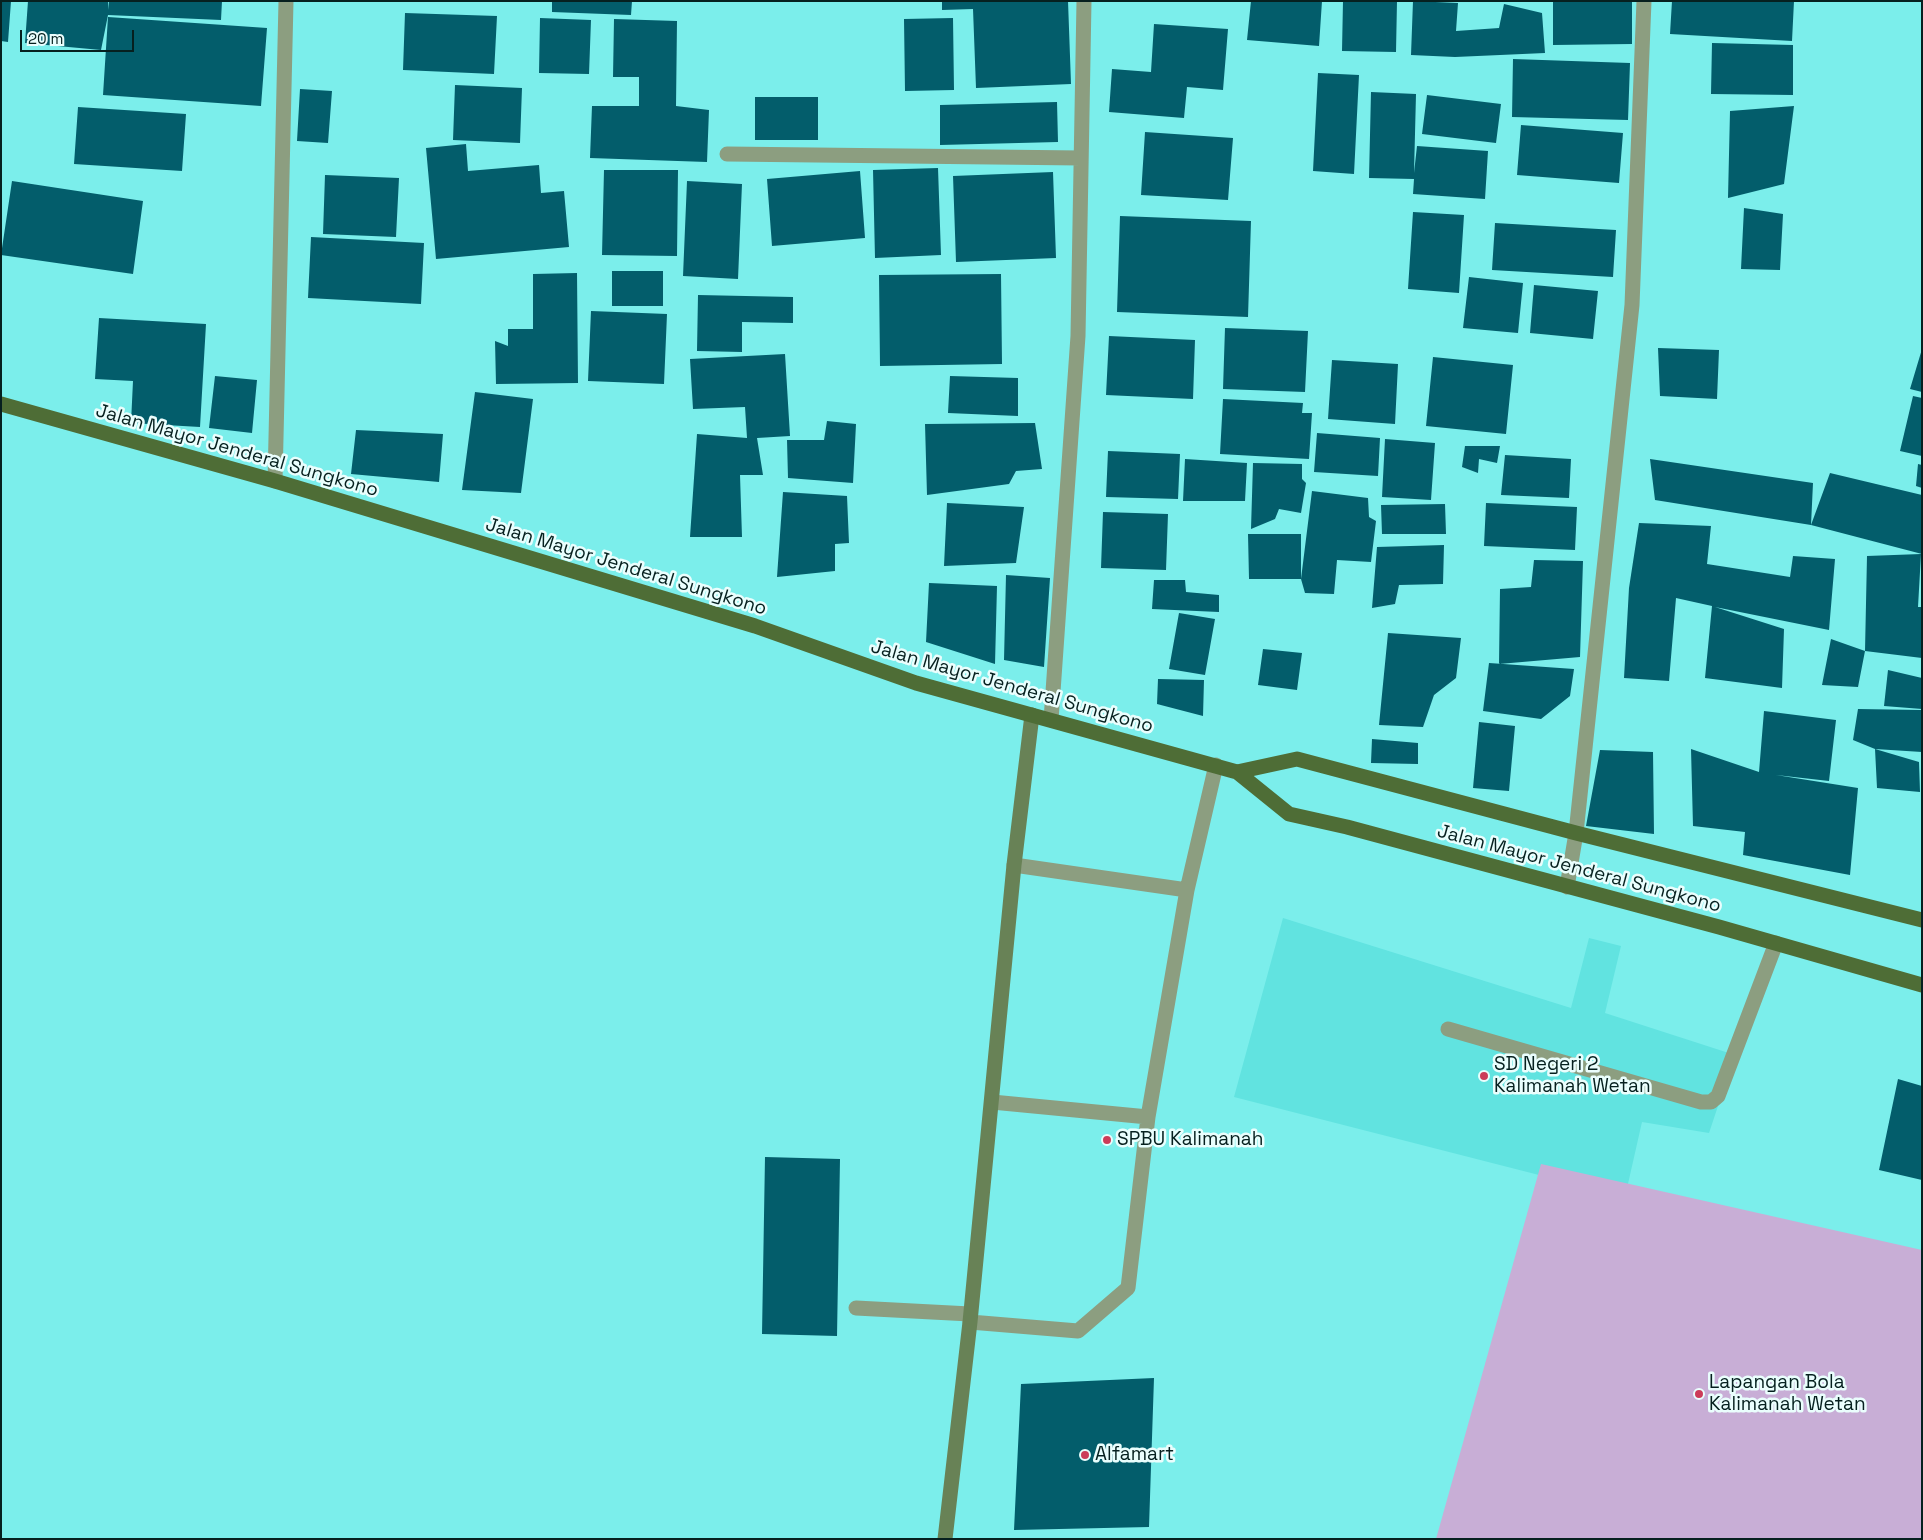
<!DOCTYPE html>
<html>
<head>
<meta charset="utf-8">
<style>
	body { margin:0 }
	#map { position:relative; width:1923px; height:1540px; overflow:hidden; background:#7beeeb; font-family:"Space Grotesk",sans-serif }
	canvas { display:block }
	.frame { position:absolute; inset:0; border:2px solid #06201f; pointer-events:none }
	.scale { position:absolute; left:20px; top:30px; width:114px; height:22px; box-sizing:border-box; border:2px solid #06201f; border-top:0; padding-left:6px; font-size:15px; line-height:18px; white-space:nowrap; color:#06201f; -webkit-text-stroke:4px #eafefd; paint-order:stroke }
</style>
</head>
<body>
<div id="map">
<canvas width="1923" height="1540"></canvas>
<div class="frame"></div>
<div class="scale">20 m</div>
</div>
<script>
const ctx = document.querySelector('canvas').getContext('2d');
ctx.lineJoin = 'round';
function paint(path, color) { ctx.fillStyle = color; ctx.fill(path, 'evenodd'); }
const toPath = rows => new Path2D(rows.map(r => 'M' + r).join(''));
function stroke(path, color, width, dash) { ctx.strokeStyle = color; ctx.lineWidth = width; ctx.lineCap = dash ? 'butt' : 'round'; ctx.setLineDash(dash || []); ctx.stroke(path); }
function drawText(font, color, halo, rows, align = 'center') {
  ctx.font = font + ' "Space Grotesk",sans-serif'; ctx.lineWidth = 5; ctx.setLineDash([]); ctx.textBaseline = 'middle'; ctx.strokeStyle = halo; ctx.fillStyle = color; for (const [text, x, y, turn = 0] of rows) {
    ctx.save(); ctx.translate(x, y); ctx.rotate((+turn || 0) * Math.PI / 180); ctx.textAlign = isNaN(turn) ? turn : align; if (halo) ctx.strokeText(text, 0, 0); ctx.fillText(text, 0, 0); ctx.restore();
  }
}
paint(toPath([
	[1283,918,1571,1008,1589,938,1621,946,1605,1013,1735,1055,1709,1133,1642,1122,1625,1197,1234,1097]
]), '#61e3e0');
paint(toPath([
	[1541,1164,1922,1250,1922,1539,1436,1539]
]), '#c8aed6');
paint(toPath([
	[1,1,11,1,8,42,1,41],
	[28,1,108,1,108,10,109,1,222,1,221,20,108,15,101,50,25,43],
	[552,1,632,1,631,15,552,12],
	[942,1,1068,1,1071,84,976,88,973,9,942,10],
	[1251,1,1322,1,1319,46,1247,40],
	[1343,1,1397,1,1396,52,1342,51],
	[1413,1,1458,3,1456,31,1499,28,1504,4,1542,13,1545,53,1455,57,1411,55],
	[1632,1,1632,44,1553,45,1553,2],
	[1672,1,1794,1,1792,41,1670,34],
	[405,13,497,16,494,74,403,70],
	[108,17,267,28,261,106,103,95],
	[540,18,591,20,589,74,539,73],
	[953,18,954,90,905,91,904,19],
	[614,19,677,21,676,106,709,110,707,162,590,158,592,106,639,106,639,77,613,77],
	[1154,24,1228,29,1223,90,1187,87,1184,118,1109,112,1112,69,1151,72],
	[1712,43,1793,45,1793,95,1711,94],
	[1513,59,1630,63,1628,120,1512,117],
	[1318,73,1359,75,1354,174,1313,171],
	[455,85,522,88,520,143,453,140],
	[300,89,332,91,328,143,297,141],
	[1371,92,1416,94,1414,173,1417,146,1488,151,1485,199,1413,194,1414,179,1369,178],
	[1427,95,1501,104,1496,143,1422,134],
	[755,97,818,97,818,140,755,140],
	[1057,102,1058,142,940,145,940,105],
	[1794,106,1784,184,1728,198,1730,111],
	[78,107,186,114,182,171,74,164],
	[1521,125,1623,133,1619,183,1517,175],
	[1145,132,1233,138,1228,200,1141,195],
	[466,144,468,171,539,165,541,193,564,191,569,247,436,259,426,148],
	[938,168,941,255,875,258,873,170],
	[604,170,678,170,677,256,602,255],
	[860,171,865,238,772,246,767,179],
	[1053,172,1056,258,956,262,953,176],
	[325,175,399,178,396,237,323,234],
	[12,181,143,201,133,274,1,255],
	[687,181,742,184,738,279,683,276],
	[1744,208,1783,214,1780,270,1741,269],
	[1413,212,1464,215,1459,293,1408,289],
	[1120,216,1251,221,1248,317,1117,312],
	[1495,223,1616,230,1613,277,1492,270],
	[311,237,424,243,421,304,308,298],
	[612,271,663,271,663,306,612,306],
	[577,273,578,383,496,384,495,341,508,346,508,329,533,329,533,274],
	[1001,274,1002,364,880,366,879,275],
	[1469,277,1523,283,1518,333,1463,328],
	[1534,285,1598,291,1593,339,1530,333],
	[698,295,793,297,793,323,742,322,742,352,697,351],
	[591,311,667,314,664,384,588,381],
	[99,318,206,324,200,427,131,423,133,381,95,379],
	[1225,328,1308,331,1305,392,1223,389],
	[1109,336,1195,340,1193,399,1106,395],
	[1658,348,1719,350,1717,399,1660,396],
	[1922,349,1922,392,1910,389],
	[785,354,790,436,757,438,763,475,740,475,742,537,690,537,697,434,747,438,745,407,693,409,690,359],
	[1433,357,1513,365,1506,434,1426,426],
	[1332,360,1398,364,1395,424,1328,419],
	[215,376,257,380,252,433,209,428],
	[950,376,1018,378,1018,416,948,413],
	[475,392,533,399,521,493,462,490],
	[1913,396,1922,398,1922,456,1900,451],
	[1223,399,1303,403,1302,413,1312,413,1309,459,1220,454],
	[827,421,856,424,853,483,788,478,787,440,824,440],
	[1035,423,1042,469,1016,471,1009,484,927,495,925,424],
	[356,430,443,434,439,482,351,474],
	[1317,433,1380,438,1378,476,1314,472],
	[1385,439,1435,443,1431,500,1382,497],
	[1465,446,1500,446,1497,463,1479,459,1478,473,1462,467],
	[1108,451,1180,454,1178,499,1106,497],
	[1505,455,1571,459,1569,498,1501,495],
	[1185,459,1247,463,1245,501,1183,501],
	[1650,459,1813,483,1811,525,1655,500],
	[1253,463,1302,464,1302,479,1306,483,1301,513,1279,509,1275,519,1251,529],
	[1918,464,1922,465,1922,488,1916,486],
	[1830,473,1922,495,1922,554,1811,525],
	[1312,491,1368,498,1369,517,1376,521,1371,562,1337,560,1334,594,1305,593,1301,579],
	[783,492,847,496,849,543,835,544,835,571,777,577],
	[947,503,1024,507,1016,563,944,566],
	[1486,503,1577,507,1575,550,1484,546],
	[1445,504,1446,534,1382,534,1381,505],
	[1103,512,1168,514,1166,570,1101,568],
	[1639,523,1711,526,1707,564,1790,577,1793,556,1835,559,1829,630,1715,607,1784,629,1782,688,1705,678,1712,606,1676,598,1669,681,1624,678,1629,588],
	[1248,534,1301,534,1301,579,1249,579],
	[1444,545,1443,584,1399,585,1395,604,1372,608,1377,547],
	[1921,554,1918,607,1922,607,1922,658,1865,651,1867,556],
	[1534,560,1583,561,1580,657,1499,664,1500,589,1531,587],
	[1006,575,1050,578,1044,667,1004,660],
	[1154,580,1185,580,1186,592,1219,595,1219,612,1152,609],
	[929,583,997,586,995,664,926,642],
	[1179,613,1215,619,1205,675,1169,669],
	[1388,633,1461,638,1456,678,1434,695,1423,727,1379,725],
	[1831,639,1865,651,1858,687,1822,685],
	[1263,649,1302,653,1297,690,1258,685],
	[1489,663,1574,669,1570,696,1541,719,1483,711],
	[1888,670,1922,678,1922,709,1884,706],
	[1158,679,1204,680,1203,716,1157,704],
	[1858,709,1922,710,1922,752,1875,749,1853,740],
	[1764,711,1836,720,1829,781,1776,775,1858,788,1850,875,1743,855,1745,832,1693,826,1691,749,1759,772],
	[1479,722,1515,726,1509,791,1473,788],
	[1372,739,1418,743,1418,764,1371,763],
	[1875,749,1919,762,1920,792,1877,788],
	[1600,750,1653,752,1654,834,1586,826],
	[1898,1079,1922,1086,1922,1180,1879,1170],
	[765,1157,840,1159,837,1336,762,1334],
	[1154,1378,1149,1527,1014,1530,1021,1384]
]), '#035d6b');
stroke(toPath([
	[1014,865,1187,890],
	[1448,1029,1701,1102,1711,1102,1718,1096,1776,943],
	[992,1102,1148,1117],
	[856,1308,970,1314],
	[970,1322,1078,1331,1128,1288,1148,1117,1187,890,1216,765]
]), '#8c9e80', 15);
stroke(toPath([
	[727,154,1081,158],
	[275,481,286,1],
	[1051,720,1078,336,1084,1],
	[1567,887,1576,833,1632,305,1644,1]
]), '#8c9e80', 15);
stroke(toPath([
	[945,1539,970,1322,1014,865,1032,715]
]), '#688256', 15);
stroke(toPath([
	[1,404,275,481,755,626,916,683,1237,772,1289,814,1347,827,1719,927,1922,985],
	[1237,772,1297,759,1576,833,1922,920]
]), '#4e6d36', 15);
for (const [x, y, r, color] of [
	[1484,1076,5,"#cc3c59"],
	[1107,1140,5,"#cc3c59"],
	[1699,1394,5,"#cc3c59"],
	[1085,1455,5,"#cc3c59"]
]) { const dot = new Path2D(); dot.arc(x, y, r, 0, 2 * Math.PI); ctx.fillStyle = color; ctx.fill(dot); stroke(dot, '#eafefd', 2); }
drawText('19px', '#06201f', '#eafefd', [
	["Jalan Mayor Jenderal Sungkono",237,451,16],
	["Jalan Mayor Jenderal Sungkono",626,567,17],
	["Jalan Mayor Jenderal Sungkono",1012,687,16],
	["Jalan Mayor Jenderal Sungkono",1579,869,15]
]);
drawText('19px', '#06201f', '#eafefd', [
	["SD Negeri 2",1494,1065],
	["Kalimanah Wetan",1494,1087],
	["SPBU Kalimanah",1117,1140],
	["Lapangan Bola",1709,1383],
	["Kalimanah Wetan",1709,1405],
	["Alfamart",1095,1455]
], 'left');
</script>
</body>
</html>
